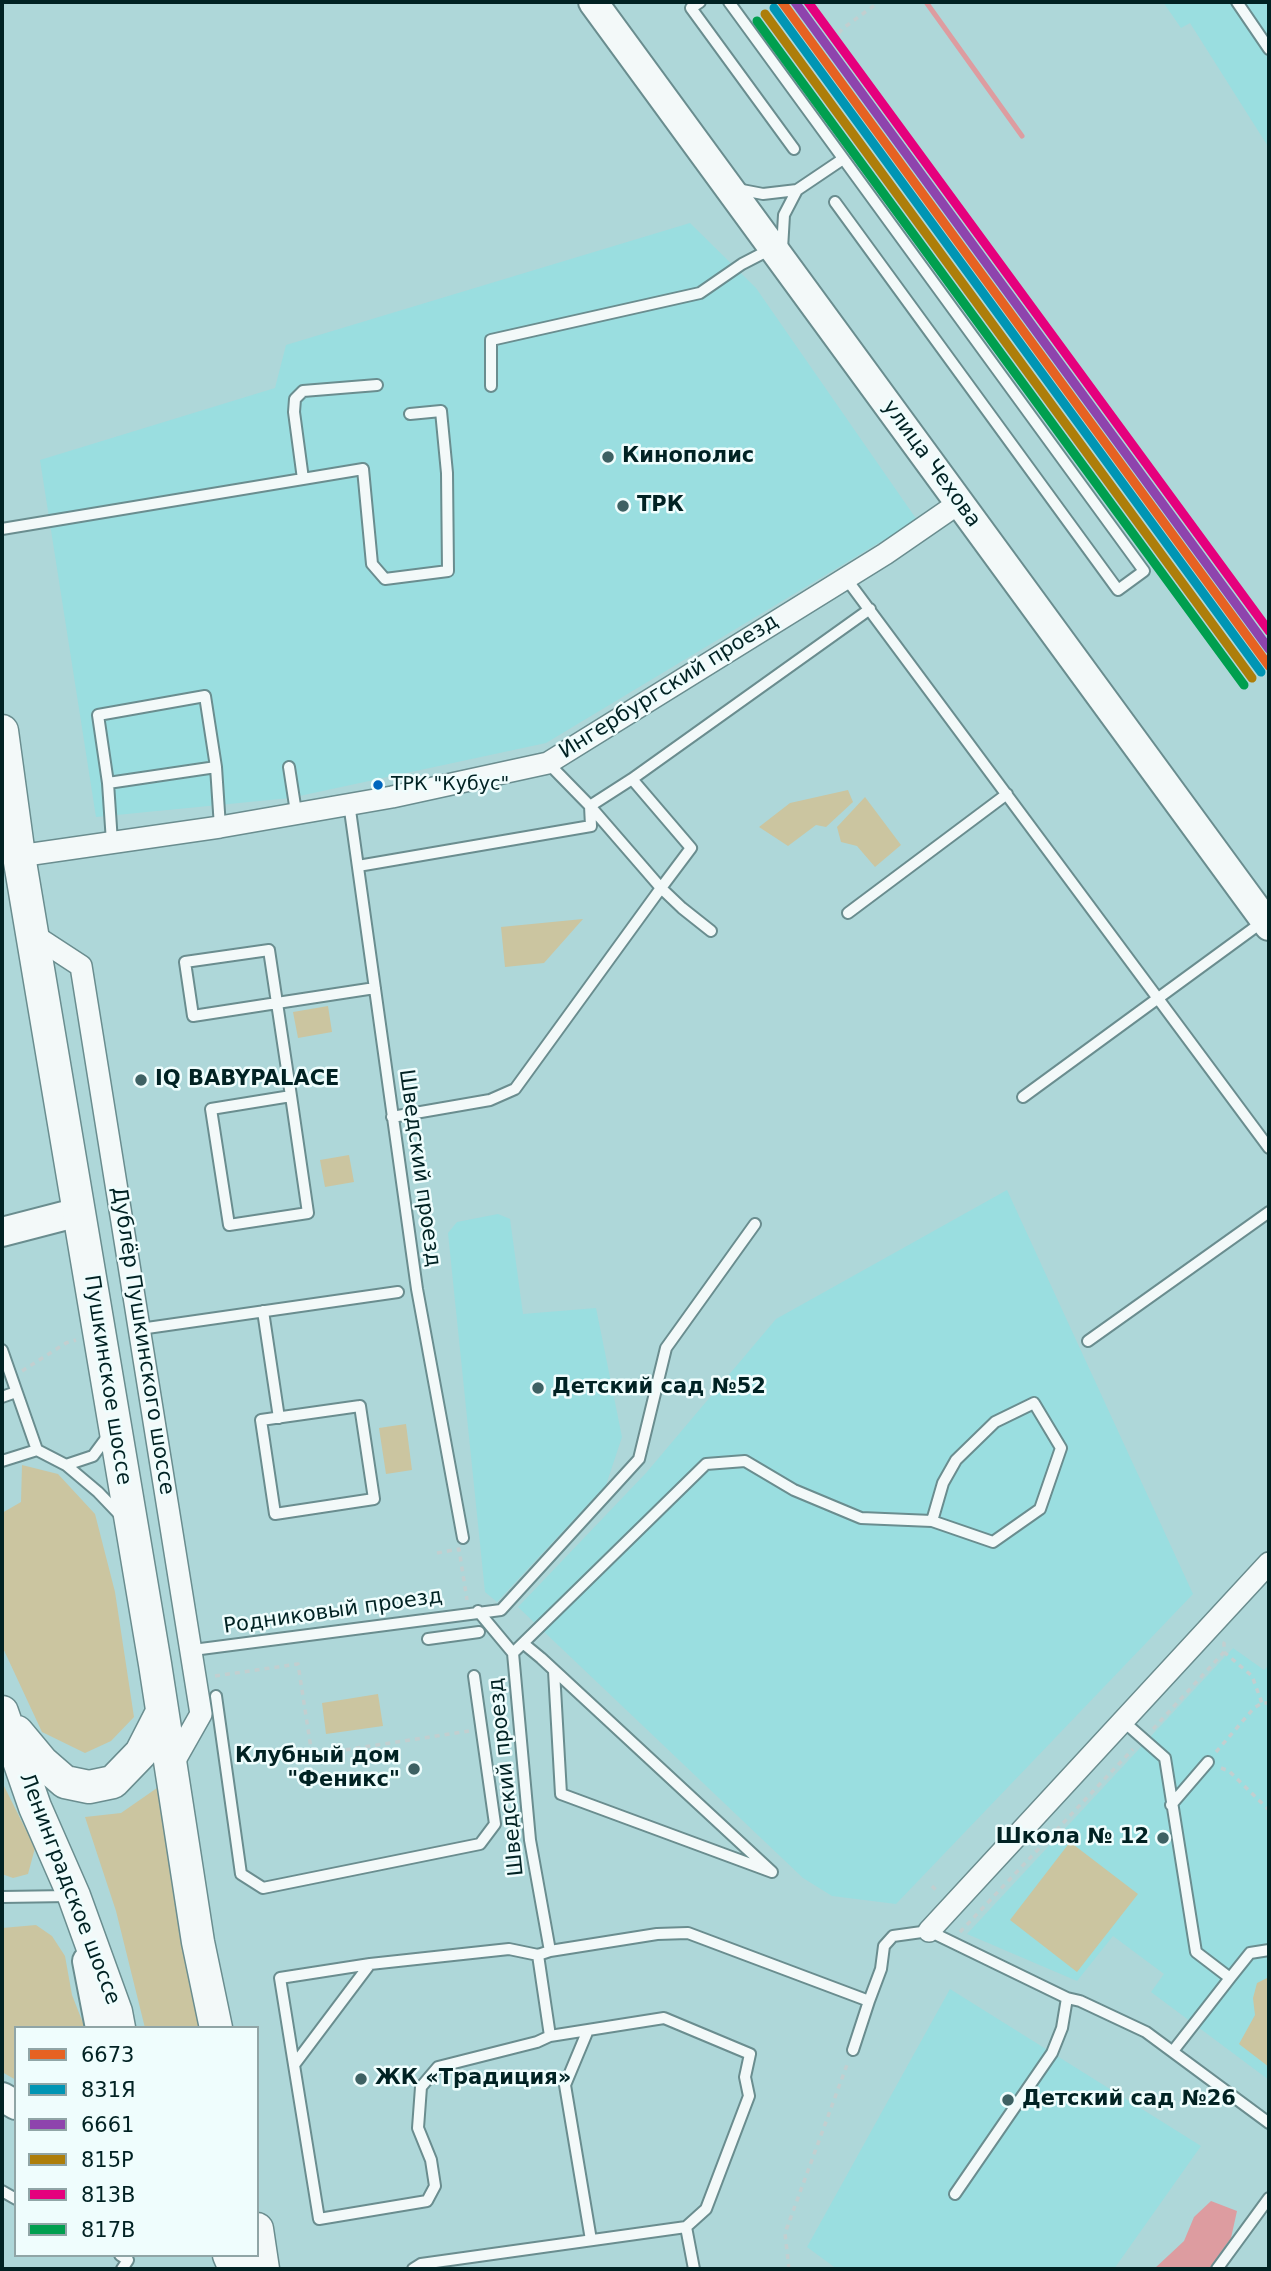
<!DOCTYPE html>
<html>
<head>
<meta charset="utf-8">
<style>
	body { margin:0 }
	#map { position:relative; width:1271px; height:2271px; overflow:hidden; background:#aed7d9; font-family:"DejaVu Sans",sans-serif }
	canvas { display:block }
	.frame { position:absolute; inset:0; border:4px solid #012223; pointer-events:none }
	.legend { position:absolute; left:14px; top:2026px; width:245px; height:231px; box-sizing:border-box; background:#effdfd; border:2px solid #90a5a6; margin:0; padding:9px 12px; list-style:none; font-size:21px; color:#012223 }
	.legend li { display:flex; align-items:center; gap:14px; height:35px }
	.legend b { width:35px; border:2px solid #90a5a6 }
</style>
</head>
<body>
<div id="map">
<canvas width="1271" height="2271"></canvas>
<div class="frame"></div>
<ul class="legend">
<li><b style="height:9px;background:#e66222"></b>6673</li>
<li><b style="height:9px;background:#0095b4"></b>831Я</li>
<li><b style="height:9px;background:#8e44ad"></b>6661</li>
<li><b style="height:9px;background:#ad7e0a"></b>815Р</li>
<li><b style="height:9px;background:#e5007d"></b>813В</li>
<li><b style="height:9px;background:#009f4f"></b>817В</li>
</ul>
</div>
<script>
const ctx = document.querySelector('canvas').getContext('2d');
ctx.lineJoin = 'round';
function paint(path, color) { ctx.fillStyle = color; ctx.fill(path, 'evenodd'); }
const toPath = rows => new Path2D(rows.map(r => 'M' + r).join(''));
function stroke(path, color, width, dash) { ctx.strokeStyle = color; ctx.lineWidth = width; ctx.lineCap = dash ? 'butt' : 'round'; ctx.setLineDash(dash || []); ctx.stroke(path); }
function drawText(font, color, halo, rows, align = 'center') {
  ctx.font = font + ' "DejaVu Sans",sans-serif'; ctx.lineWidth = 5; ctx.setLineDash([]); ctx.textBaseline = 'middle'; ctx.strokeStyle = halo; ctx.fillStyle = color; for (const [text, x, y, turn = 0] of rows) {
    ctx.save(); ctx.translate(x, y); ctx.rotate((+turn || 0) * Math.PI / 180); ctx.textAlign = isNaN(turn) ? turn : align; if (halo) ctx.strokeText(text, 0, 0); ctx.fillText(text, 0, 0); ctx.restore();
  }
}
paint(toPath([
	[1163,2,1269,2,1269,148,1190,23,1181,28],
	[690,223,756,288,917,520,546,743,290,798,96,817,40,460,275,388,286,345],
	[1007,1190,1193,1594,896,1904,832,1896,803,1878,518,1607,646,1473,776,1319],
	[498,1214,510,1219,523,1314,596,1308,622,1437,606,1485,497,1602,485,1592,448,1233,457,1222],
	[1233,1648,1264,1670,1269,1665,1269,2080,1151,1992,1164,1974,1113,1936,1077,1981,967,1934],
	[950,1989,1201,2146,1114,2269,837,2269,807,2247]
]), '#9adee0');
paint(toPath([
	[848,790,853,802,826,827,816,825,788,846,759,827,790,803],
	[865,797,901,845,875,867,857,846,841,842,837,827],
	[583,919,544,963,505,967,501,927],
	[328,1006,332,1032,298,1038,293,1012],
	[349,1155,354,1182,325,1187,320,1160],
	[406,1424,412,1470,386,1474,379,1428],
	[22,1465,58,1474,95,1514,115,1592,134,1717,111,1741,85,1753,42,1732,2,1646,2,1513,21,1502],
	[378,1694,383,1726,326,1734,322,1703],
	[2,1782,35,1848,28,1874,13,1878,2,1874],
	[157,1788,200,2028,145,2028,116,1911,85,1817,121,1813],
	[1070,1842,1138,1894,1077,1972,1010,1920],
	[36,1925,52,1936,65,1956,72,1995,85,2028,16,2028,16,2080,2,2072,2,1928],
	[1269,1977,1269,2067,1239,2044,1255,2015,1253,1998,1257,1983]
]), '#cbc5a0');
paint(toPath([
	[1211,2201,1237,2211,1231,2238,1209,2269,1154,2269,1184,2241,1194,2217]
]), '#dd9ca0');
stroke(toPath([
	[926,2,1022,136]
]), '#dd9ca0', 5);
const lane = toPath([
	[700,2,691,8,794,149],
	[729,2,1144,571,1118,590,835,202],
	[1237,2,1269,49],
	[737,189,763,194,797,190,784,215,782,249],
	[797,190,843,159],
	[491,386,491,340,700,293,742,264,771,249],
	[303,479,294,412,295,399,303,391,377,385],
	[2,529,363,469,372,564,385,579,448,571,447,473,441,411,410,414],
	[845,577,1269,1148],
	[289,767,296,812],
	[632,779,870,609],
	[108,783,216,767],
	[349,803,417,1289,463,1538],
	[112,842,108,783,98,715,205,696,216,767,220,827],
	[358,866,591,826,590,806,632,779,691,848,661,888,682,908,711,931],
	[848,913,1007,794],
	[291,1096,308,1213,229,1225,211,1109,291,1096,277,1003,193,1016,185,962,269,950,277,1003,375,988],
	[1023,1097,1265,920],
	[392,1117,490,1100,515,1089,661,888,590,806,548,763],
	[263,1311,279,1418],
	[140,1329,398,1292],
	[1088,1341,1269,1212],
	[2,1350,37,1450],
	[2,1397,16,1392],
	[360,1406,374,1499,275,1514,261,1420,360,1406],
	[2,1461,37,1450,66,1465,98,1492,120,1515],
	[66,1465,93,1456,110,1433],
	[478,1611,513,1653,530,1840,550,1951],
	[428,1639,479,1632],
	[524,1644,541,1658,772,1872,561,1794,554,1671],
	[193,1650,501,1610,639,1459,666,1348,755,1224],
	[513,1653,706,1464,745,1461,794,1490,861,1518,932,1521,993,1542,1040,1509,1061,1448,1034,1403,995,1422,956,1460,943,1483,932,1521],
	[216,1696,241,1874,263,1888,480,1844,495,1824,474,1676],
	[1123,1721,1165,1758,1196,1952,1230,1978,1173,2051],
	[1171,1805,1208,1762],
	[2,1897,69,1896],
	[538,1955,509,1949,370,1964,294,2065,319,2219,427,2201,435,2186,431,2160,418,2128,421,2087,438,2067,537,2042,550,2036],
	[1230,1978,1250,1953,1269,1950],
	[1067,1998,1080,2001,1146,2032,1269,2123],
	[869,2001,881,1969,884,1946,893,1936,929,1931,1067,1998,1062,2028,1052,2053,955,2194],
	[588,2030,565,2085,591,2240],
	[294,2065,280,1978,370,1964],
	[2,2191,16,2199],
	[686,2227,694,2269],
	[120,2255,128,2260,122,2269],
	[413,2269,421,2264,686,2227,706,2209,749,2096,745,2077,750,2054,664,2018,550,2036,538,1955,550,1951,657,1934,688,1933,869,2001,853,2050],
	[1217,2269,1269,2198]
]);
const street = toPath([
	[19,856,220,827,392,797,548,763,885,554,959,503],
	[32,934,81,966,201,1714,171,1767],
	[929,1931,1269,1563]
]);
const secondary = toPath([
	[593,2,1269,926],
	[2,1232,79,1212],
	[87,1961,100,2028],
	[2,2097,16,2105]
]);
const primary = toPath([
	[2,731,19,856,155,1664,198,1942,216,2028],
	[2,1712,35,1807,74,1896,116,2012,119,2028],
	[17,1732,42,1762,65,1782,89,1787,113,1782,141,1753,162,1712],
	[257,2229,263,2269],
	[229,2255,235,2269]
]);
stroke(lane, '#6a8d8f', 14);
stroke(street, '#6a8d8f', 24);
stroke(secondary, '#6a8d8f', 32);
stroke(primary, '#6a8d8f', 35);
stroke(toPath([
	[807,84,822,56,842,29,879,2],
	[22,1371,66,1343,76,1340],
	[437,1553,459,1549,467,1600],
	[1224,1652,1252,1676,1262,1703],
	[215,1676,298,1664,312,1755,469,1731],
	[1153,1729,1224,1652,1224,1643,1227,1639],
	[1216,1752,1254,1708,1262,1703,1269,1703],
	[1221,1768,1229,1771,1269,1810],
	[932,1886,939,1893],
	[960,1932,1133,1749],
	[789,2269,785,2233,848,2062]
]), '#c2cfd0', 3.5, [5, 5]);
stroke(lane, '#f3f9f9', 10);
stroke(street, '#f3f9f9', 21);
stroke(secondary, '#f3f9f9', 28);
stroke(primary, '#f3f9f9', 32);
stroke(toPath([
	[782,2,1269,666]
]), '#e66222', 9);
stroke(toPath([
	[774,8,1261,672]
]), '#0095b4', 9);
stroke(toPath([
	[795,2,1269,649]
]), '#8e44ad', 9);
stroke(toPath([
	[765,14,1252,678]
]), '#ad7e0a', 9);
stroke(toPath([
	[808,2,1269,631]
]), '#e5007d', 9);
stroke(toPath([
	[757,21,1244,685]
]), '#009f4f', 9);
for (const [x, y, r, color] of [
	[608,457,7,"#3e6163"],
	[623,506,7,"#3e6163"],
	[378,785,6,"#0065bd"],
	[141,1080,7,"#3e6163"],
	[538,1388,7,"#3e6163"],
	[414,1769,7,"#3e6163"],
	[1163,1838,7,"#3e6163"],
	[361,2079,7,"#3e6163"],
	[1008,2100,7,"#3e6163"]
]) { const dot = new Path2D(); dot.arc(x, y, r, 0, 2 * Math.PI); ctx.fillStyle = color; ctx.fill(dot); stroke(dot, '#effdfd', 2.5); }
drawText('19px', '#012223', '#effdfd', [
	["ТРК \"Кубус\"",391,785]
], 'left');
drawText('bold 21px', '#012223', '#effdfd', [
	["Кинополис",622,457],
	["ТРК",637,506],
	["IQ BABYPALACE",155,1080],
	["Детский сад №52",552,1388],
	["Клубный дом",400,1757,"right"],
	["\"Феникс\"",400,1781,"right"],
	["Школа № 12",1149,1838,"right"],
	["ЖК «Традиция»",375,2079],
	["Детский сад №26",1022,2100]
], 'left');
drawText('21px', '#012223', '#effdfd', [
	["улица Чехова",931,464,54],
	["Ингербургский проезд",669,687,-32],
	["Шведский проезд",419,1168,82],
	["Дублёр Пушкинского шоссе",142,1341,81],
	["Пушкинское шоссе",107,1380,81],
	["Родниковый проезд",333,1612,-8],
	["Шведский проезд",507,1777,-96],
	["Ленинградское шоссе",69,1889,69]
]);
</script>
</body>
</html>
